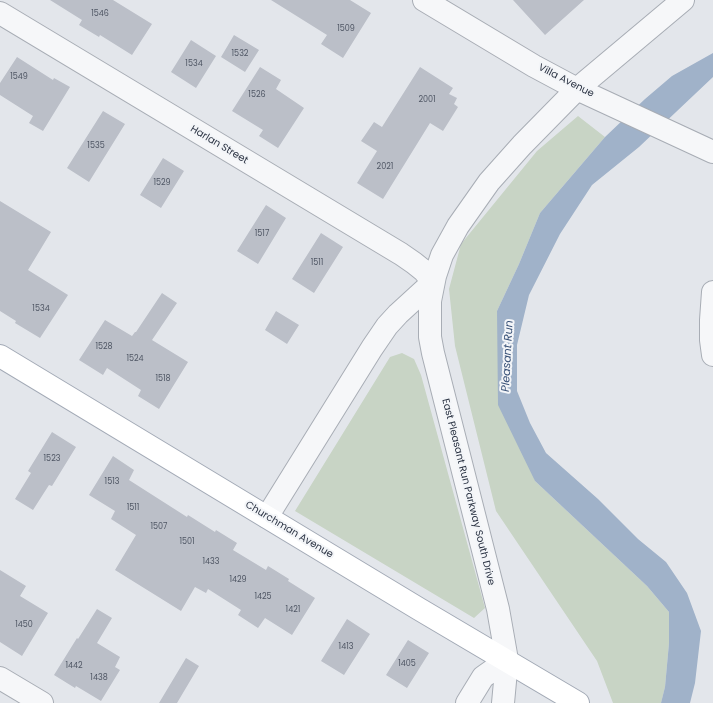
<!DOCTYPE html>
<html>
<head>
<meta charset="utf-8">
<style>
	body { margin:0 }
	canvas { display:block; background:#e3e6eb }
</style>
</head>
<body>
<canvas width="713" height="703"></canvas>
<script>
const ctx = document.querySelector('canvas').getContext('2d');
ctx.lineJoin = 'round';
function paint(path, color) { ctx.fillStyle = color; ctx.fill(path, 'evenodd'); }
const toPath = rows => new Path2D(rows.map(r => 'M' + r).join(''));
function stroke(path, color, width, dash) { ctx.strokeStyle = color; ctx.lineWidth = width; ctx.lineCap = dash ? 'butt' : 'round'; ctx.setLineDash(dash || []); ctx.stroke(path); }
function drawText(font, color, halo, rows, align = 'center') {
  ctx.font = font + ' Poppins,sans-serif'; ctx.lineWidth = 4; ctx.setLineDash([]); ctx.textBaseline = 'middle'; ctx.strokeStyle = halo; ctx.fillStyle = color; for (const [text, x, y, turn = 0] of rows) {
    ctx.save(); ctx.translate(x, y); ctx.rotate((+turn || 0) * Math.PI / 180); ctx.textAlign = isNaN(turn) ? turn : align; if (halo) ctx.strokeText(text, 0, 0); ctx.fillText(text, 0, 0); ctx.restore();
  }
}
paint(toPath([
	[578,116,605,137,540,213,519,264,497,311,535,481,647,586,669,612,669,643,665,687,661,703,613,703,597,661,496,511,455,346,449,289,461,244,537,151],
	[402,353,414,359,421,375,485,608,474,618,295,511,390,357]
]), '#c8d4c5');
paint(toPath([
	[713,53,713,77,639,147,592,185,560,234,529,295,517,345,517,391,530,423,546,453,598,499,638,539,666,562,687,593,701,631,695,683,690,703,661,703,665,687,669,643,669,612,647,586,535,481,498,405,497,311,519,264,540,213,605,137,645,99,672,76]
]), '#a0b2c9');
paint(toPath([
	[50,0,113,0,152,24,132,55,100,35,99,37,79,25,82,20],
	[271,0,350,0,371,13,343,58,321,44,327,35],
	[513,0,584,0,545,35],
	[234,35,259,50,245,72,221,57],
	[191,40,216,56,196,88,171,72],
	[17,57,53,80,54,78,70,87,43,131,29,123,33,116,0,95,0,83],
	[260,67,281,80,276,89,304,108,278,148,259,136,263,130,232,111],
	[420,67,453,88,449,94,457,98,454,104,458,107,443,131,430,123,383,199,357,183,377,151,361,141,374,122,382,127],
	[103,111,125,124,89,182,67,168],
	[163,158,184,171,161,208,140,195],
	[0,201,51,232,28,270,68,295,40,338,15,323,16,321,0,311],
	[266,205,286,218,258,264,237,251],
	[321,233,343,247,314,293,292,279],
	[162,293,177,303,152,340,188,362,159,409,138,396,141,390,107,368,103,375,79,360,105,320,132,336,135,332,136,332],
	[276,311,299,325,287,344,265,330],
	[52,432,76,447,52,486,49,485,33,510,15,499,31,473,28,471],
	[113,456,134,470,129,480,187,517,188,515,215,532,216,530,237,543,233,550,266,570,268,566,289,579,288,581,315,598,292,635,265,618,258,628,238,615,241,610,208,589,206,593,195,587,181,611,115,570,136,535,111,519,115,511,89,495],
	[0,570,26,586,20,596,48,613,22,656,0,642],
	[97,609,112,618,97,643,120,657,115,667,120,670,101,701,76,686,75,688,54,675,77,638,78,639],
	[347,619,370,634,344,675,321,661],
	[408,640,429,653,407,688,386,675],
	[186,658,199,666,177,703,159,703]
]), '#bbbfc8');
const minor = toPath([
	[424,0,534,66,577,89,713,152],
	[0,13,401,254,414,263,424,271,433,282],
	[713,292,711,320,711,340,713,355],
	[267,517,372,348,387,326,398,314,433,282],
	[0,678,42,703],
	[467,703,483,677,507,660],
	[503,703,507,660,498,609,433,353,430,337,430,301,435,276,442,255,458,226,489,182,522,145,577,89,683,0]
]);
const major = toPath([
	[0,356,419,609,578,703]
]);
stroke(minor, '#a8adb5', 24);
stroke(major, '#a3aab6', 24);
stroke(minor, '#f6f7f9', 22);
stroke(major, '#fff', 22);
drawText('8px', '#4f5664', null, [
	["1546",100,14],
	["1509",346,29],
	["1532",240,54],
	["1534",194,64],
	["1549",19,77],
	["1526",257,95],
	["2001",427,100],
	["1535",96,146],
	["2021",385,167],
	["1529",162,183],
	["1517",262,234],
	["1511",317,263],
	["1534",41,309],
	["1528",104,347],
	["1524",135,359],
	["1518",163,379],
	["1523",52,459],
	["1513",112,482],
	["1511",133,508],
	["1507",159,527],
	["1501",187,542],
	["1433",211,562],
	["1429",238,580],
	["1425",263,597],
	["1421",293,610],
	["1450",24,625],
	["1413",346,647],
	["1405",407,664],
	["1442",74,666],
	["1438",99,678]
]);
drawText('10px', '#2b3343', '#f3f5f8', [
	["Villa Avenue",566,81,27],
	["Harlan Street",219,145,31],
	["East Pleasant Run Parkway South Drive",468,492,76],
	["Churchman Avenue",289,530,31]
]);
drawText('italic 11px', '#375076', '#f3f5f8', [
	["Pleasant Run",508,356,-87]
]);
</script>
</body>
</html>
